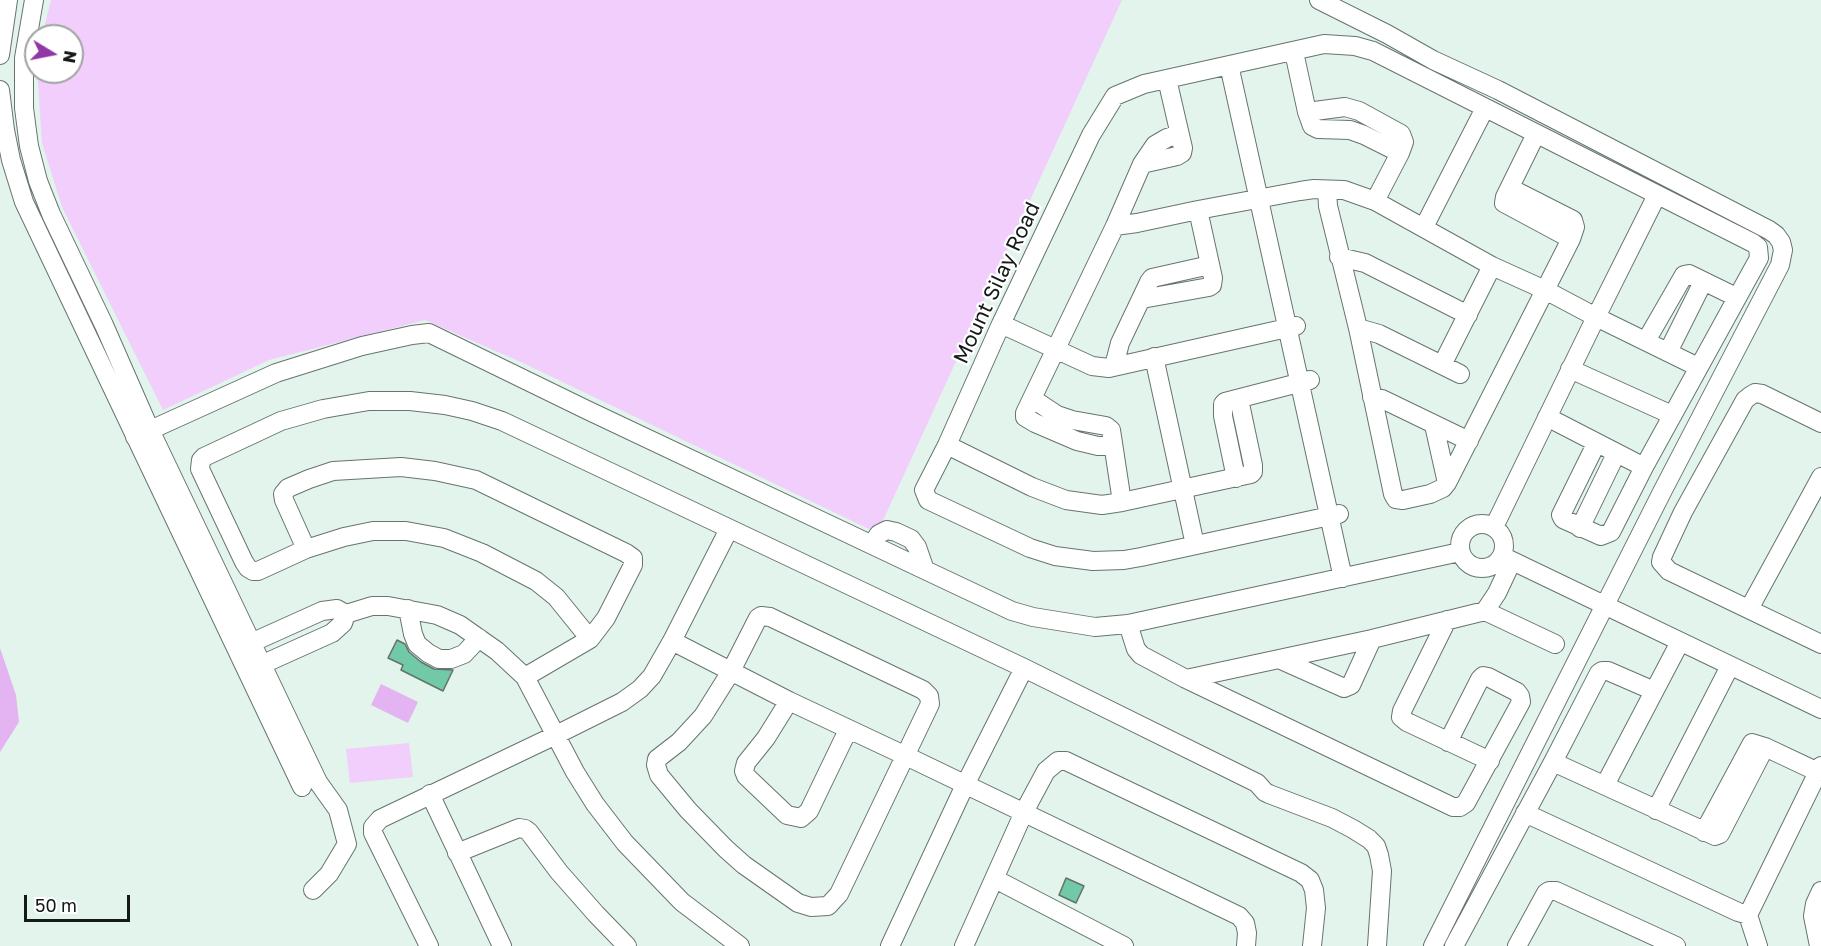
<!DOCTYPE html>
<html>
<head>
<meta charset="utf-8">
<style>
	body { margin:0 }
	#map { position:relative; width:1821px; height:946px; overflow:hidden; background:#e2f4ec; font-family:"Golos Text",sans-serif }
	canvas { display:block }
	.north { position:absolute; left:24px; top:24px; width:60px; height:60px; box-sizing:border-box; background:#fff; border:2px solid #a1a3a2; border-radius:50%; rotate:100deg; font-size:16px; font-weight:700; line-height:24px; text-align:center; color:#141a17 }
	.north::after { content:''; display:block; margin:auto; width:21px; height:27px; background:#9039a6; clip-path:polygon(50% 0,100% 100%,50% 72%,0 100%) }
	.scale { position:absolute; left:24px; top:895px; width:106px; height:27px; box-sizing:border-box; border:3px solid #141a17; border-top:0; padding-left:8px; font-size:18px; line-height:21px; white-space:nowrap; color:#141a17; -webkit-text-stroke:4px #fff; paint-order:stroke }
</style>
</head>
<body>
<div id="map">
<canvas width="1821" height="946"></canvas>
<div class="north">N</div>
<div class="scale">50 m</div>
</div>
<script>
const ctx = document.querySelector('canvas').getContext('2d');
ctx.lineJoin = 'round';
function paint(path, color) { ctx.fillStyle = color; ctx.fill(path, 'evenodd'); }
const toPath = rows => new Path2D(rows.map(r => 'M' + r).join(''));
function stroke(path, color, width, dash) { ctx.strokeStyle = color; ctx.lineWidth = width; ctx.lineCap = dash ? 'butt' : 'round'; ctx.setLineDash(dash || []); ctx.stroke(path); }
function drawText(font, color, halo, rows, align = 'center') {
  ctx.font = font + ' "Golos Text",sans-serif'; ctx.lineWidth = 4.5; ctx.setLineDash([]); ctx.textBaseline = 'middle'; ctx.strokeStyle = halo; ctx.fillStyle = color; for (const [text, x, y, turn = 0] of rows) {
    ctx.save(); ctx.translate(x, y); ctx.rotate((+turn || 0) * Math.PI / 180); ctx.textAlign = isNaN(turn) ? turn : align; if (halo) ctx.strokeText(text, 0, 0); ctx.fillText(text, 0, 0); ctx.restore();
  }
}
paint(toPath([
	[51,0,1122,0,879,529,871,530,523,363,425,320,269,360,163,410,62,207,42,143,38,83,39,72,72,72,72,36,42,36],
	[409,743,413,777,350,783,346,749]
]), '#f1cefb');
paint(toPath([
	[0,648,16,695,19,722,0,752],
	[381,684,418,702,408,723,371,705]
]), '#e4b3f1');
const building = toPath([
	[397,640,405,644,409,652,421,662,434,669,453,670,443,691,401,670,403,665,388,658,397,640],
	[1066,878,1084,886,1076,903,1059,895,1066,878]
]);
paint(building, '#72c9a7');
stroke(building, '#63726b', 1.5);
const minor = toPath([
	[34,0,24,58,24,108,29,146,38,181,51,214,104,325,150,430,286,715,318,782,338,810,347,844,329,874,313,890],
	[1319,0,1387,34,1433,60,1498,90,1769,230,1776,235,1781,242,1783,250,1780,265,1662,492,1433,946],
	[1294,52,1307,112,1312,126,1318,129,1350,130,1364,135,1400,153],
	[0,55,8,0],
	[1229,65,1343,578],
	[0,90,5,130,11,160,24,202,302,787],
	[1307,112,1345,107,1359,111,1401,134,1404,142,1400,153,1375,201],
	[1536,134,1505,197,1504,203,1571,239],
	[1142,164,1177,156,1182,153,1183,148,1167,79],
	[1327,190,1328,206,1358,328,1393,494,1396,499,1403,500,1430,494,1443,488,1447,483,1571,239,1575,227,1573,220,1510,188],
	[1115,226,1137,223,1198,210,1300,191,1314,189,1344,190,1375,201,1492,266,1545,290,1596,317,1698,367],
	[1424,227,1485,108],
	[1339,257,1365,263,1468,315],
	[1142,299,1209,287,1212,285,1213,278,1198,210],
	[1001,324,1092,366,1109,368,1296,326],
	[1358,328,1379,334,1460,374],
	[1646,341,1684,275,1689,274,1736,297],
	[1668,352,1703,282],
	[1154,357,1195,545],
	[1442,365,1492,266],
	[1114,366,1120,343,1149,282,1152,278,1210,265],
	[1570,369,1672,415],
	[1372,397,1382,399,1469,441],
	[1033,399,1057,415,1072,420,1106,426,1111,430,1122,502],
	[1547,417,1644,467],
	[1821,423,1762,394,1755,393,1750,396,1745,400,1683,512,1662,557,1661,562,1669,571,1821,644],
	[1434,425,1447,483],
	[135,437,276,373,362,346,412,335,429,333,587,410,925,570,1012,611,1033,617,1095,627,1128,624,1460,552],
	[947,445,1032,487,1066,500,1102,505,1122,502,1251,474,1253,472,1253,465,1239,399],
	[1113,446,1098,446,1077,441,1035,423,1025,417,1025,413,1115,226,1142,164,1155,145,1167,138,1179,134],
	[1236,478,1223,416,1223,404,1225,402,1310,380],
	[1339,514,1141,557,1124,560,1093,561,1055,556,1030,548,928,500,924,490,947,445,1001,324,1091,135,1115,96,1144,84,1324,44,1355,46,1373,51,1753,243,1758,247,1759,258,1644,467,1611,532,1601,536,1563,519,1561,515,1596,444],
	'1460 546a22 22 0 1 1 44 0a22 22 0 1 1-44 0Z',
	[1494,527,1596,317,1657,195],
	[1580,528,1616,454],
	[872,544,879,534,887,530,896,532,911,539,917,547,925,570],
	[306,549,284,500,283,494,288,488,309,479,333,471,401,467,435,471,476,480,626,553,633,558,633,565,606,618,590,639,525,677],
	[1502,556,1821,709],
	[408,609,413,634,417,644,428,653,439,659,451,659,464,654,479,638],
	[1749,609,1821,477],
	[1485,611,1555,644],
	[761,616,770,617,923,690,929,696,930,704,839,894,828,906,811,907,798,903,744,865,726,849,688,810,659,775,656,765,657,759,679,742,703,716,730,673,758,618,761,616],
	[1447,620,1402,711,1401,717,1407,722,1490,761],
	[1128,624,1136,649,1141,655,1186,679,1453,807,1460,807,1466,803,1521,702,1520,696,1517,692,1488,677,1483,676,1480,679,1448,742],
	[590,639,556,597,536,581,482,553,444,538,406,531,373,531,344,537,306,549,258,571,253,571,248,568,244,562,200,469,201,460,204,457,281,421,323,409,369,401,410,401,445,405,472,411,502,421,1024,668,1257,783,1265,792,1269,794,1332,818,1353,829,1369,839,1376,846,1379,855,1382,871,1377,946],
	[672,641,789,701,906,756,1239,916,1245,923,1247,933,1246,946],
	[242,647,322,611,337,609,346,614,372,606,388,606,437,615,460,625,497,651,525,677,575,772,595,804,625,843,682,902,740,946],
	[1279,659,1344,688,1351,685,1372,639],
	[252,669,332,633,343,623,346,614],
	[1186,679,1372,639,1485,611,1497,593,1512,561],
	[789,701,766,738,746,763,744,771,746,776,787,815,801,818,809,811,848,730],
	[1553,762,1715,836,1720,834,1765,747],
	[1605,785,1680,642],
	[430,794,502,946],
	[1656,810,1730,666],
	[1525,813,1738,912,1748,915],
	[1704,832,1752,743,1765,747,1818,772],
	[457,853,519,828,525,829,529,832,559,872,596,914,627,946],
	[995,879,1124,946],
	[429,946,373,833,373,827,380,819,556,735,622,702,640,689,652,676,672,641,729,529],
	[890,946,965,785,1024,668],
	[964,946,1024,812,1046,771,1058,761,1066,761,1301,873,1310,880,1314,890,1316,908,1312,946],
	[1454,946,1553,762,1599,673,1602,671,1608,671,1654,691],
	[1517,946,1546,893,1549,891,1556,891,1676,946],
	[1758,946,1748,915,1821,766],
	[1819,946,1813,916,1815,904,1821,891]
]);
stroke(minor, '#66756e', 20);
stroke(minor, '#fff', 18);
drawText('21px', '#141a17', '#fff', [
	["Mount Silay Road",997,283,-65]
]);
</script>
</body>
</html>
